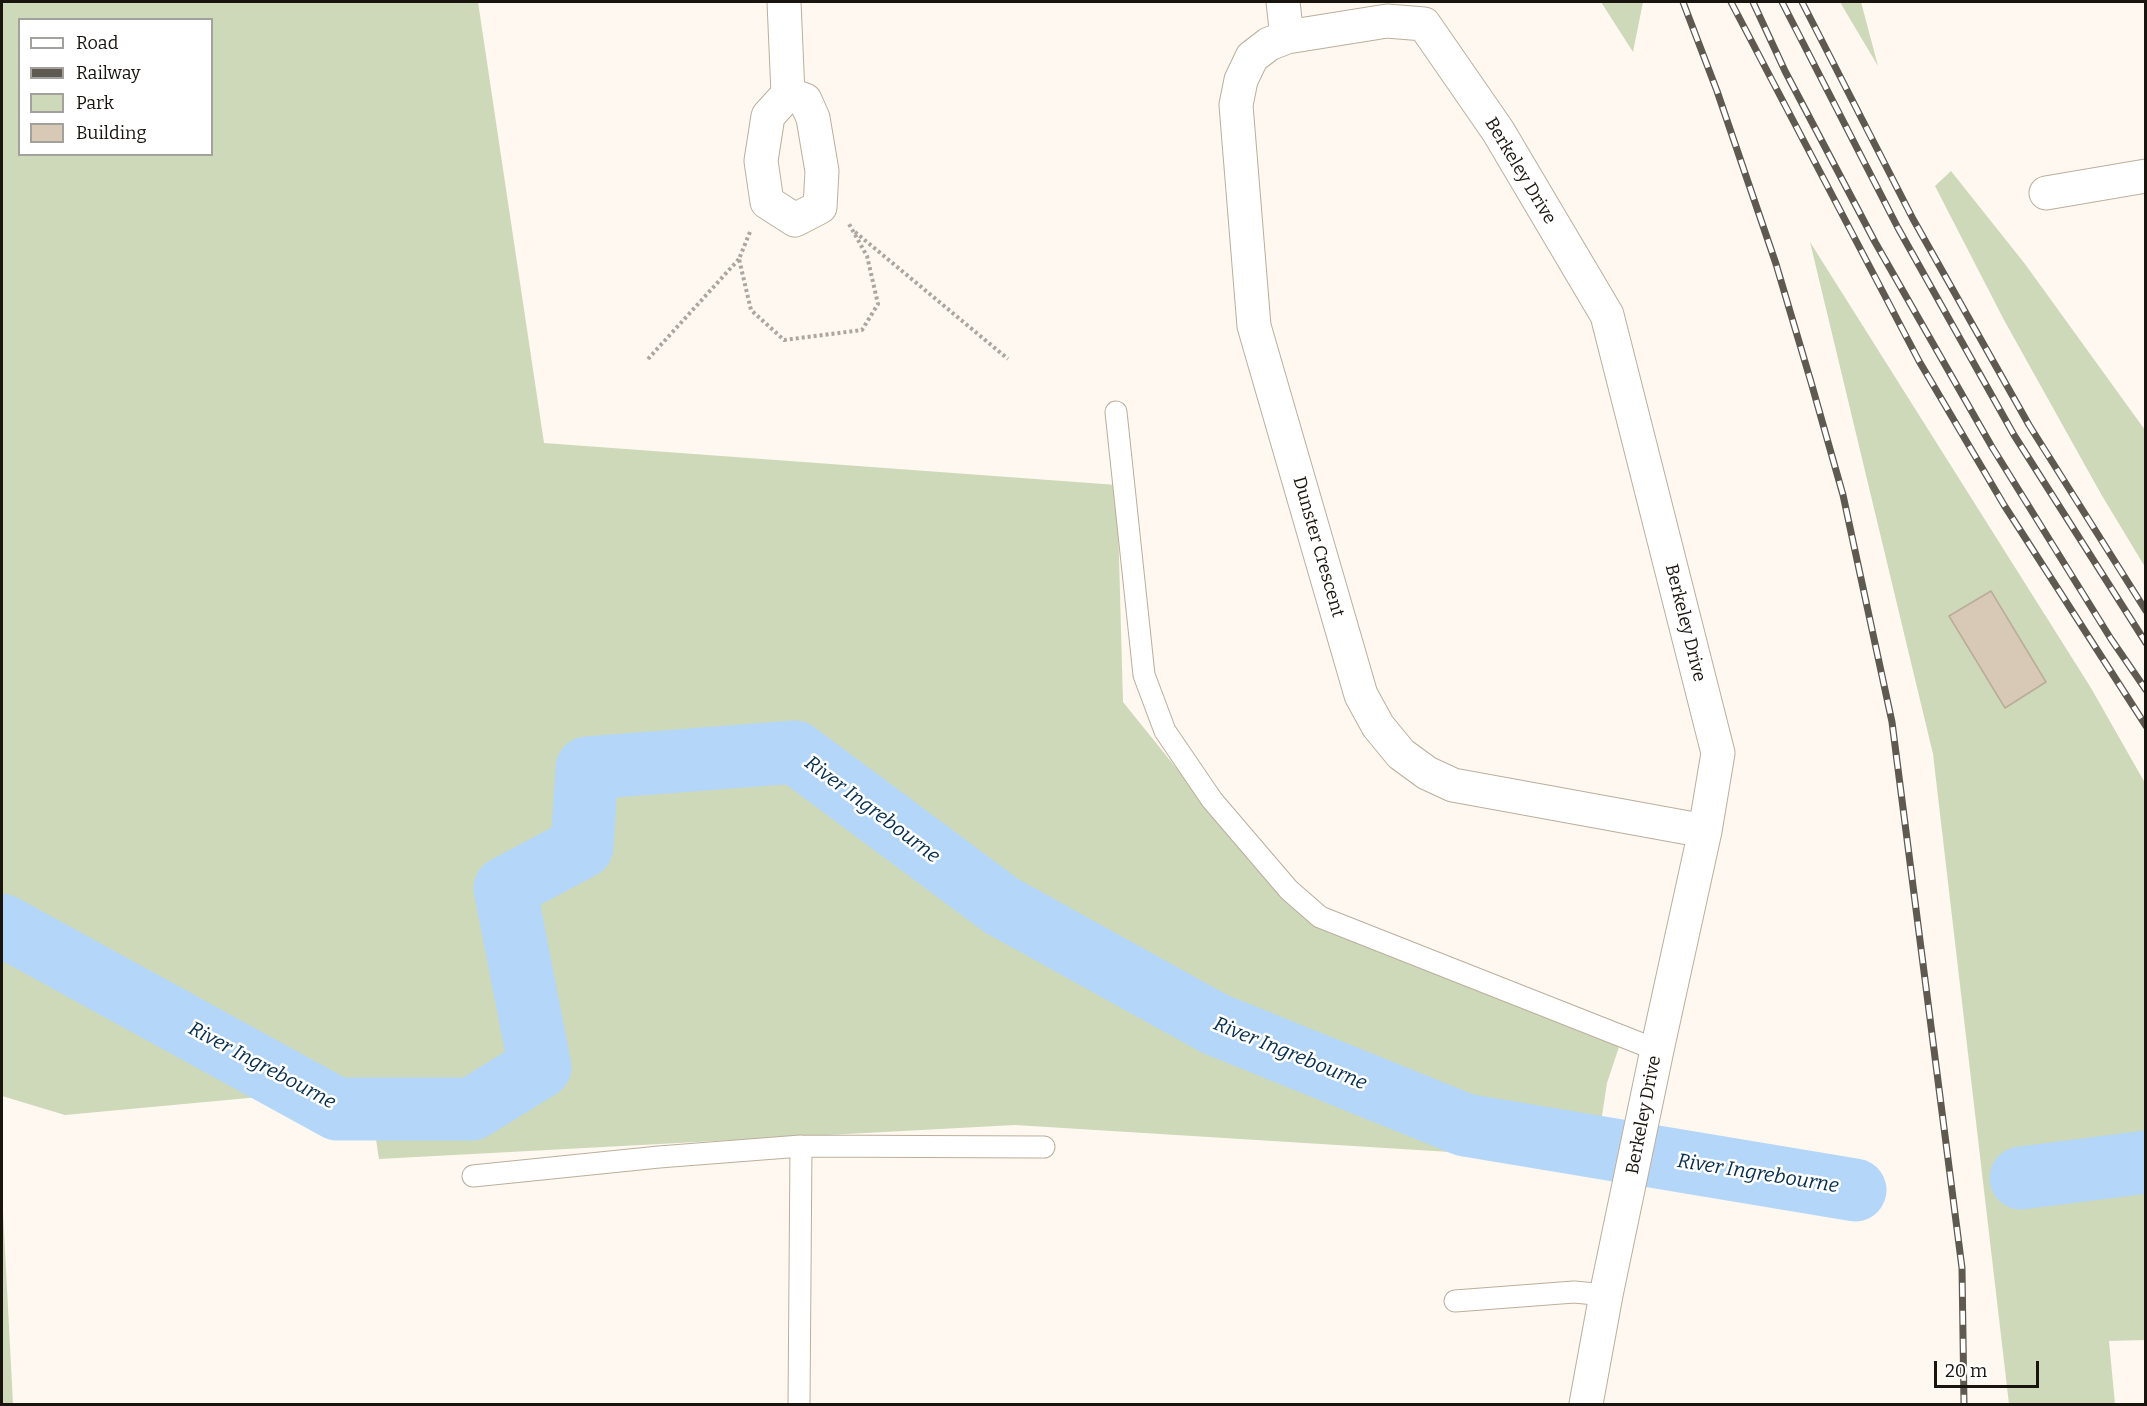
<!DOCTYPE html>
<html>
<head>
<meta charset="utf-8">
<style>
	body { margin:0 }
	#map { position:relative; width:2147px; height:1406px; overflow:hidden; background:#fef8f0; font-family:Bitter,serif }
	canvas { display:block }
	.frame { position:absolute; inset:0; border:3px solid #19140d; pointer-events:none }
	.legend { position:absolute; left:18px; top:18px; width:195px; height:138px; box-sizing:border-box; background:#fff; border:2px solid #a3a19e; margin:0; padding:8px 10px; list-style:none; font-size:18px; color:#19140d }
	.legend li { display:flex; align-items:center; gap:12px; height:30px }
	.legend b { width:30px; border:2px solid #a3a19e }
	.scale { position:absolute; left:1934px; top:1361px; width:105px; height:27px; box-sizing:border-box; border:3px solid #19140d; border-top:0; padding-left:8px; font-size:18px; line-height:21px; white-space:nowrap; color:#19140d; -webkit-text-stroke:4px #fff; paint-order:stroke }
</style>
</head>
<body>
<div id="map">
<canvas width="2147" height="1406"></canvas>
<div class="frame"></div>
<ul class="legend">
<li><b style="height:8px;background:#fff"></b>Road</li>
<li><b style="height:8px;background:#5e5951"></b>Railway</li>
<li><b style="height:16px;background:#ced9b9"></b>Park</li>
<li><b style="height:16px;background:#d8c9b7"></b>Building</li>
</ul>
<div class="scale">20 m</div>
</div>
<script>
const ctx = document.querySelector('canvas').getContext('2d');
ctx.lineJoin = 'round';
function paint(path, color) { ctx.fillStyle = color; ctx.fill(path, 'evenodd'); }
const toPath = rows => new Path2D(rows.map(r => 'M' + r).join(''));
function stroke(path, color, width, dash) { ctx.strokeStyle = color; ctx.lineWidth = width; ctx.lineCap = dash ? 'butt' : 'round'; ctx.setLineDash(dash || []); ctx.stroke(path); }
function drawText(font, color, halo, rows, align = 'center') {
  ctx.font = font + ' Bitter,serif'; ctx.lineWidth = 5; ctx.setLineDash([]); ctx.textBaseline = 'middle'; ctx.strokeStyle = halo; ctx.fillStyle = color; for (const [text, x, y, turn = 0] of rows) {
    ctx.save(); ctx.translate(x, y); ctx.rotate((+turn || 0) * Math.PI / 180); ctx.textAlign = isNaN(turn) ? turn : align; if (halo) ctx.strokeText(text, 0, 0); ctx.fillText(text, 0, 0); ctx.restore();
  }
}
paint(toPath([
	[2,2,478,2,544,443,1117,485,1123,702,1277,893,1590,1024,1621,1041,1607,1083,1595,1161,1015,1125,379,1159,368,1087,65,1115,2,1096],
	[20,20,212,20,212,154,20,154],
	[1601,2,1643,2,1633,52],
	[1840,2,1861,2,1878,66,1844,9],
	[1951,171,2025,264,2145,430,2145,567,2101,494,2004,320,1935,186],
	[1810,242,2091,688,2145,783,2145,1340,2109,1341,2115,1404,2009,1404,1933,754],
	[2,1193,13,1404,2,1404]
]), '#ced9b9');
stroke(toPath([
	[2,925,337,1109,472,1109,540,1067,505,888,582,847,587,768,795,752,1002,906,1215,1024,1465,1125,1855,1190],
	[2021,1178,2146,1162]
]), '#b4d7f9', 63);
const building = toPath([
	[1991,591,2046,682,2005,708,1949,616,1991,591]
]);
paint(building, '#d8c9b7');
stroke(building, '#baac9a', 1.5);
const lane = toPath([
	[1116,412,1144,675,1165,731,1212,800,1289,890,1320,917,1657,1050],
	[473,1176,659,1157,801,1146],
	[1455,1301,1574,1292,1606,1295],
	[799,1404,801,1146,1044,1147]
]);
const street = toPath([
	[784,2,788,94,768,116,761,161,767,202,795,220,820,207,822,171,813,118,805,100,788,94],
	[1283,2,1287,37],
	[2046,193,2146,176],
	[1586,1404,1606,1295,1657,1050,1705,831,1718,753,1607,315,1498,131,1424,24,1387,21,1287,37,1269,44,1252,57,1241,80,1236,105,1254,326,1361,695,1378,726,1401,754,1427,773,1453,785,1705,831]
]);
stroke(lane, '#bcae9c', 23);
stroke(street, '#bcae9c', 35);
stroke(toPath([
	[750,232,739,259,751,310,784,340,862,330,878,304,867,256,849,224],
	[855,232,1008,359],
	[648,359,739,259]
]), '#aba69e', 4, [3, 3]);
stroke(lane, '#fff', 21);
stroke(street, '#fff', 33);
const rail = toPath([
	[1683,2,1717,91,1776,264,1811,382,1843,495,1892,722,1962,1268,1964,1404],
	[1731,2,1919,361,2004,505,2146,726],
	[1753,2,1785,71,1875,242,1992,447,2111,639,2146,690],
	[1782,2,1898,228,2014,435,2146,643],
	[1802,2,1913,219,2029,425,2146,611]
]);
stroke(rail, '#5e5951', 7);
stroke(rail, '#fff', 4.5, [14]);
drawText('18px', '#19140d', '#fff', [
	["Berkeley Drive",1520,171,59],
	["Dunster Crescent",1318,547,74],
	["Berkeley Drive",1685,623,76],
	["Berkeley Drive",1644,1115,-79]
]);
drawText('italic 20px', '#052d4d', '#fff', [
	["River Ingrebourne",872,810,37],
	["River Ingrebourne",1290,1054,22],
	["River Ingrebourne",262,1066,28],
	["River Ingrebourne",1758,1174,9]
]);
</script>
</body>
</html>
